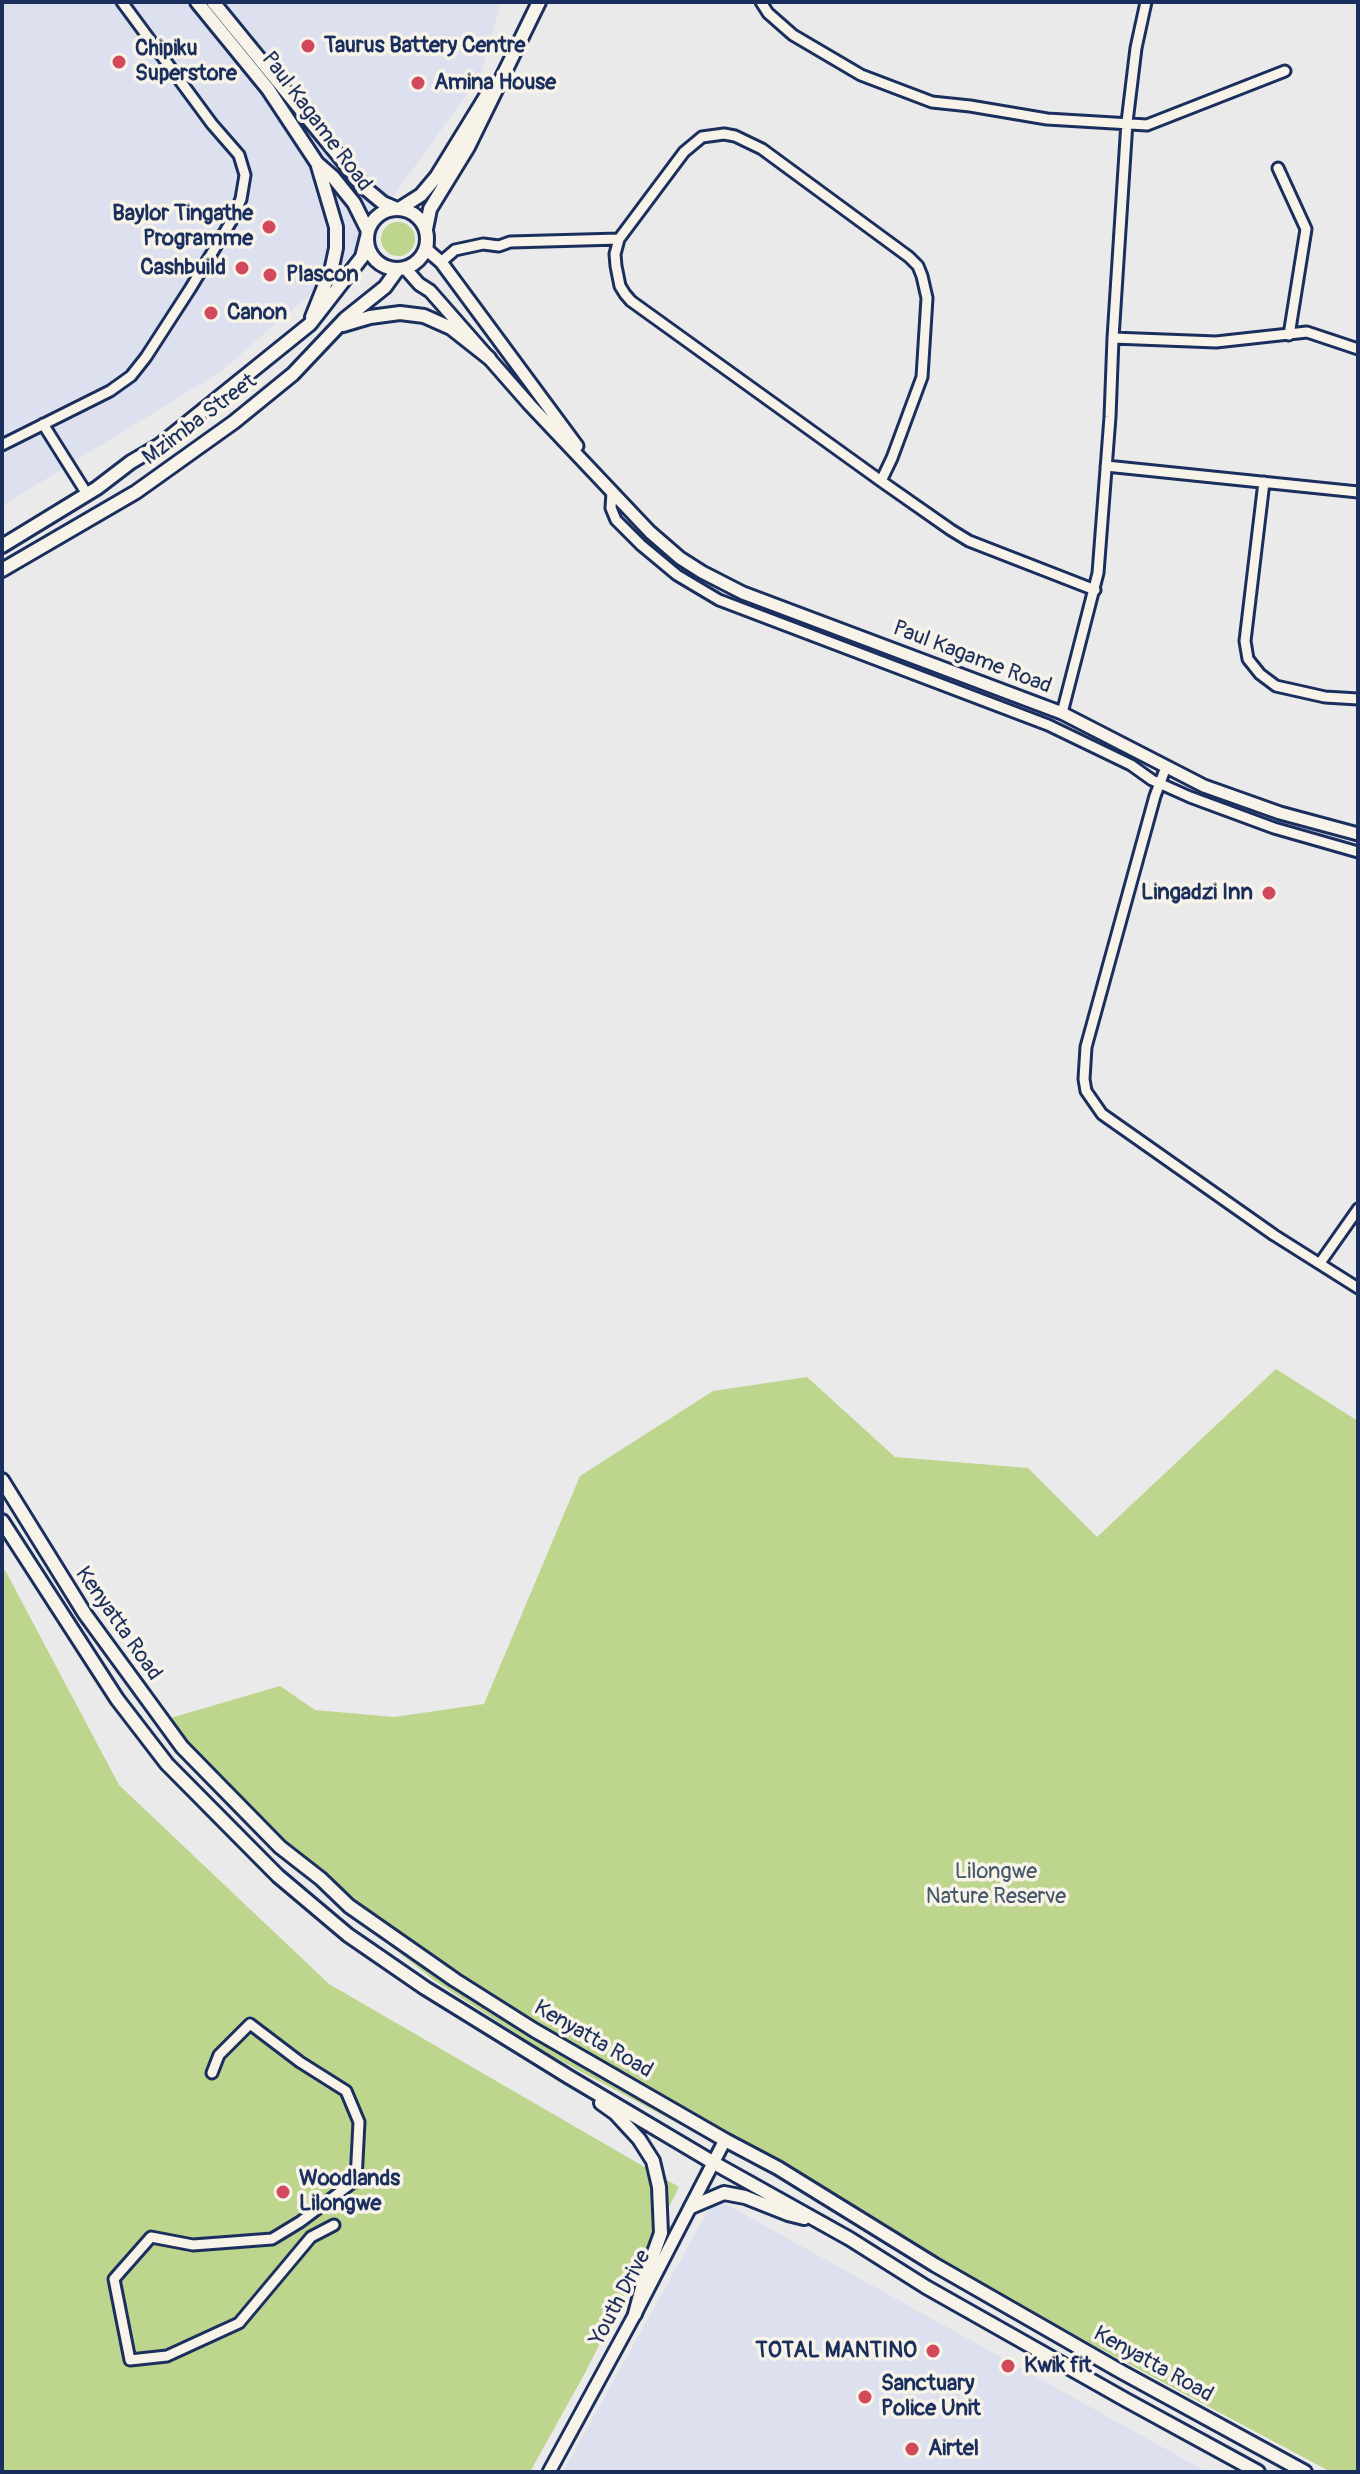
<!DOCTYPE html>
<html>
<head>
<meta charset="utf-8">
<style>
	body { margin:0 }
	#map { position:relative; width:1360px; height:2474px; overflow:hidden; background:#ebeaeb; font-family:Pangolin,sans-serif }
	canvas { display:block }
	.frame { position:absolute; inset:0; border:4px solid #1b2f5e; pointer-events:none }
</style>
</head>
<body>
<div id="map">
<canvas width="1360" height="2474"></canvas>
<div class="frame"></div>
</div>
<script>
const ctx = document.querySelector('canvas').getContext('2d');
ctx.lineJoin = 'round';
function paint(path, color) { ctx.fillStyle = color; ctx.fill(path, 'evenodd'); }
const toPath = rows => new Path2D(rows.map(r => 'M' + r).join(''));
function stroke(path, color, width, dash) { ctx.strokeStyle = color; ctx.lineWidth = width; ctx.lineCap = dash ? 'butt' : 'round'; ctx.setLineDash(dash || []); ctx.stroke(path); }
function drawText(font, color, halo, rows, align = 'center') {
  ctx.font = font + ' Pangolin,sans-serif'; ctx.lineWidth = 7; ctx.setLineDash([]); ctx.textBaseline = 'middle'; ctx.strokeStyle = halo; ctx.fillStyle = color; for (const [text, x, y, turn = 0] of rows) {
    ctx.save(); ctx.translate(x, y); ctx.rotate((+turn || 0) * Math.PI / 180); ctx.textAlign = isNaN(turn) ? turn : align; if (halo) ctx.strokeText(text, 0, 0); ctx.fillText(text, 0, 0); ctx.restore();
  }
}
paint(toPath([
	[2,2,501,2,480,76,342,267,220,372,2,506],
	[715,2198,1207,2472,563,2472]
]), '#dce0ef');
paint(toPath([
	'381 239a17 17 0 1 1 34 0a17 17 0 1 1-34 0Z',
	[1276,1369,1358,1421,1358,2472,1331,2472,548,2054,435,1981,331,1899,157,1722,280,1686,315,1710,394,1717,484,1704,580,1476,713,1391,807,1377,895,1457,1028,1468,1097,1537],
	[5,1570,119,1785,329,1984,679,2187,585,2373,530,2472,2,2472,2,1572]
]), '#bdd58c');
const minor = toPath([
	[761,2,768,13,793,35,861,75,932,102,970,106,1047,119,1147,125,1285,71],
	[1278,168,1306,229,1289,335],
	[441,262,455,250,483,244,499,246,510,242,619,239],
	[1113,338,1216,342,1307,332,1358,349],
	[43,424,87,494],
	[2,445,110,391,131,376,146,357,190,289,232,220,241,199,245,175,239,155,212,124,122,2],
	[1106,466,1358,492],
	[881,481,892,458,922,377,927,298,922,276,918,266,909,257,762,149,735,136,724,134,702,137,684,152,619,239,615,254,616,266,620,286,625,294,631,301,881,481,951,530,969,541,1095,590],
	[1264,482,1245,641,1248,659,1260,674,1276,686,1325,697,1358,699],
	[612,492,611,508,616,520,641,545,677,575,719,600,1048,725,1131,765,1152,780,1190,797,1274,828,1358,852],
	[1062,713,1098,573,1110,417,1113,338,1127,122,1136,48,1146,2],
	[1166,767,1155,796,1086,1047,1084,1079,1086,1091,1102,1114,1274,1235,1358,1288],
	[1320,1263,1358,1209],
	[212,2073,219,2055,250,2024,300,2062,346,2091,359,2122,356,2180,300,2222,272,2239,193,2245,151,2237,114,2279,130,2360,167,2356,239,2323,311,2237,334,2225]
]);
const tertiary = toPath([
	[427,235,427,250,441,262,577,446],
	[405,268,419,284,430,291,530,405,650,532,680,558,702,572,743,593,1062,713,1204,786,1280,813,1358,834],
	[549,2472,635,2314,725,2140]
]);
const secondary = toPath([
	[197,2,268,89,317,163,333,177,354,203,368,231],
	[213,2,365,188,383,203,397,209],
	[399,209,421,195,437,176,493,85],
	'367 239a30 30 0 1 1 60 0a30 30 0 1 1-60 0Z',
	[426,229,430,209,468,147,539,2],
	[312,317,332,267,336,248,336,227,318,166],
	[343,325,370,317,400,313,424,316,451,328,489,358],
	[2,546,97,488,131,462,160,445,310,324,362,257,367,237],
	[2,570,136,492,234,422,293,374,345,319,385,287,398,269],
	[2,1480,85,1614,182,1747,280,1847,321,1879,349,1906,455,1980,534,2030,725,2140,778,2168,935,2265,1120,2371,1305,2472],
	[2,1521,117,1699,167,1764,278,1876,348,1935,425,1988,569,2077,714,2163,850,2239,926,2287,1126,2400,1258,2472],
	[601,2103,615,2113,639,2139,653,2161,659,2187,661,2233,644,2280,635,2314],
	[691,2207,724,2193,745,2197,788,2214,804,2218]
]);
stroke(minor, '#1b2f5e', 15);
stroke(tertiary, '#1b2f5e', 17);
stroke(secondary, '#1b2f5e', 18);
stroke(minor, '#f7f3e8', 9);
stroke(tertiary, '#f7f3e8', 11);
stroke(secondary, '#f7f3e8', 12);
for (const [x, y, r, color] of [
	[308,46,8,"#d1495b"],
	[119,62,8,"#d1495b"],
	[418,83,8,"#d1495b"],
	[269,227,8,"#d1495b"],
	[242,268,8,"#d1495b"],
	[270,275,8,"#d1495b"],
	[211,313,8,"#d1495b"],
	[1269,893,8,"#d1495b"],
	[283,2192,8,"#d1495b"],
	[933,2351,8,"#d1495b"],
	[1008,2366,8,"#d1495b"],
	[865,2397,8,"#d1495b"],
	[912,2449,8,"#d1495b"]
]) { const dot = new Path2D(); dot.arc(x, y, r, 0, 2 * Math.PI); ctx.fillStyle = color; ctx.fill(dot); stroke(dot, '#f7f3e8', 3); }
drawText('bold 22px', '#1b2f5e', '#f7f3e8', [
	["Taurus Battery Centre",324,46],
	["Chipiku",135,49],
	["Superstore",135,74],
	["Amina House",434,83],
	["Baylor Tingathe",253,214,"right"],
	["Programme",253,239,"right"],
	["Cashbuild",226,268,"right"],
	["Plascon",286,275],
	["Canon",227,313],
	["Lingadzi Inn",1253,893,"right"],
	["Woodlands",299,2179],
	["Lilongwe",299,2204],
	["TOTAL MANTINO",917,2351,"right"],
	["Kwik fit",1024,2366],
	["Sanctuary",881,2384],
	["Police Unit",881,2409],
	["Airtel",928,2449]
], 'left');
drawText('22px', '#1b2f5e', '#f7f3e8', [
	["Paul Kagame Road",316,122,53],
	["Mzimba Street",200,420,-37],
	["Paul Kagame Road",972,658,21],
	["Kenyatta Road",118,1624,55],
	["Kenyatta Road",593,2040,30],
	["Youth Drive",621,2298,-62],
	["Kenyatta Road",1153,2365,29]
]);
drawText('22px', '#44586a', '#f7f3e8', [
	["Lilongwe",996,1872],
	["Nature Reserve",996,1897]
]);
</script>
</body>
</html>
